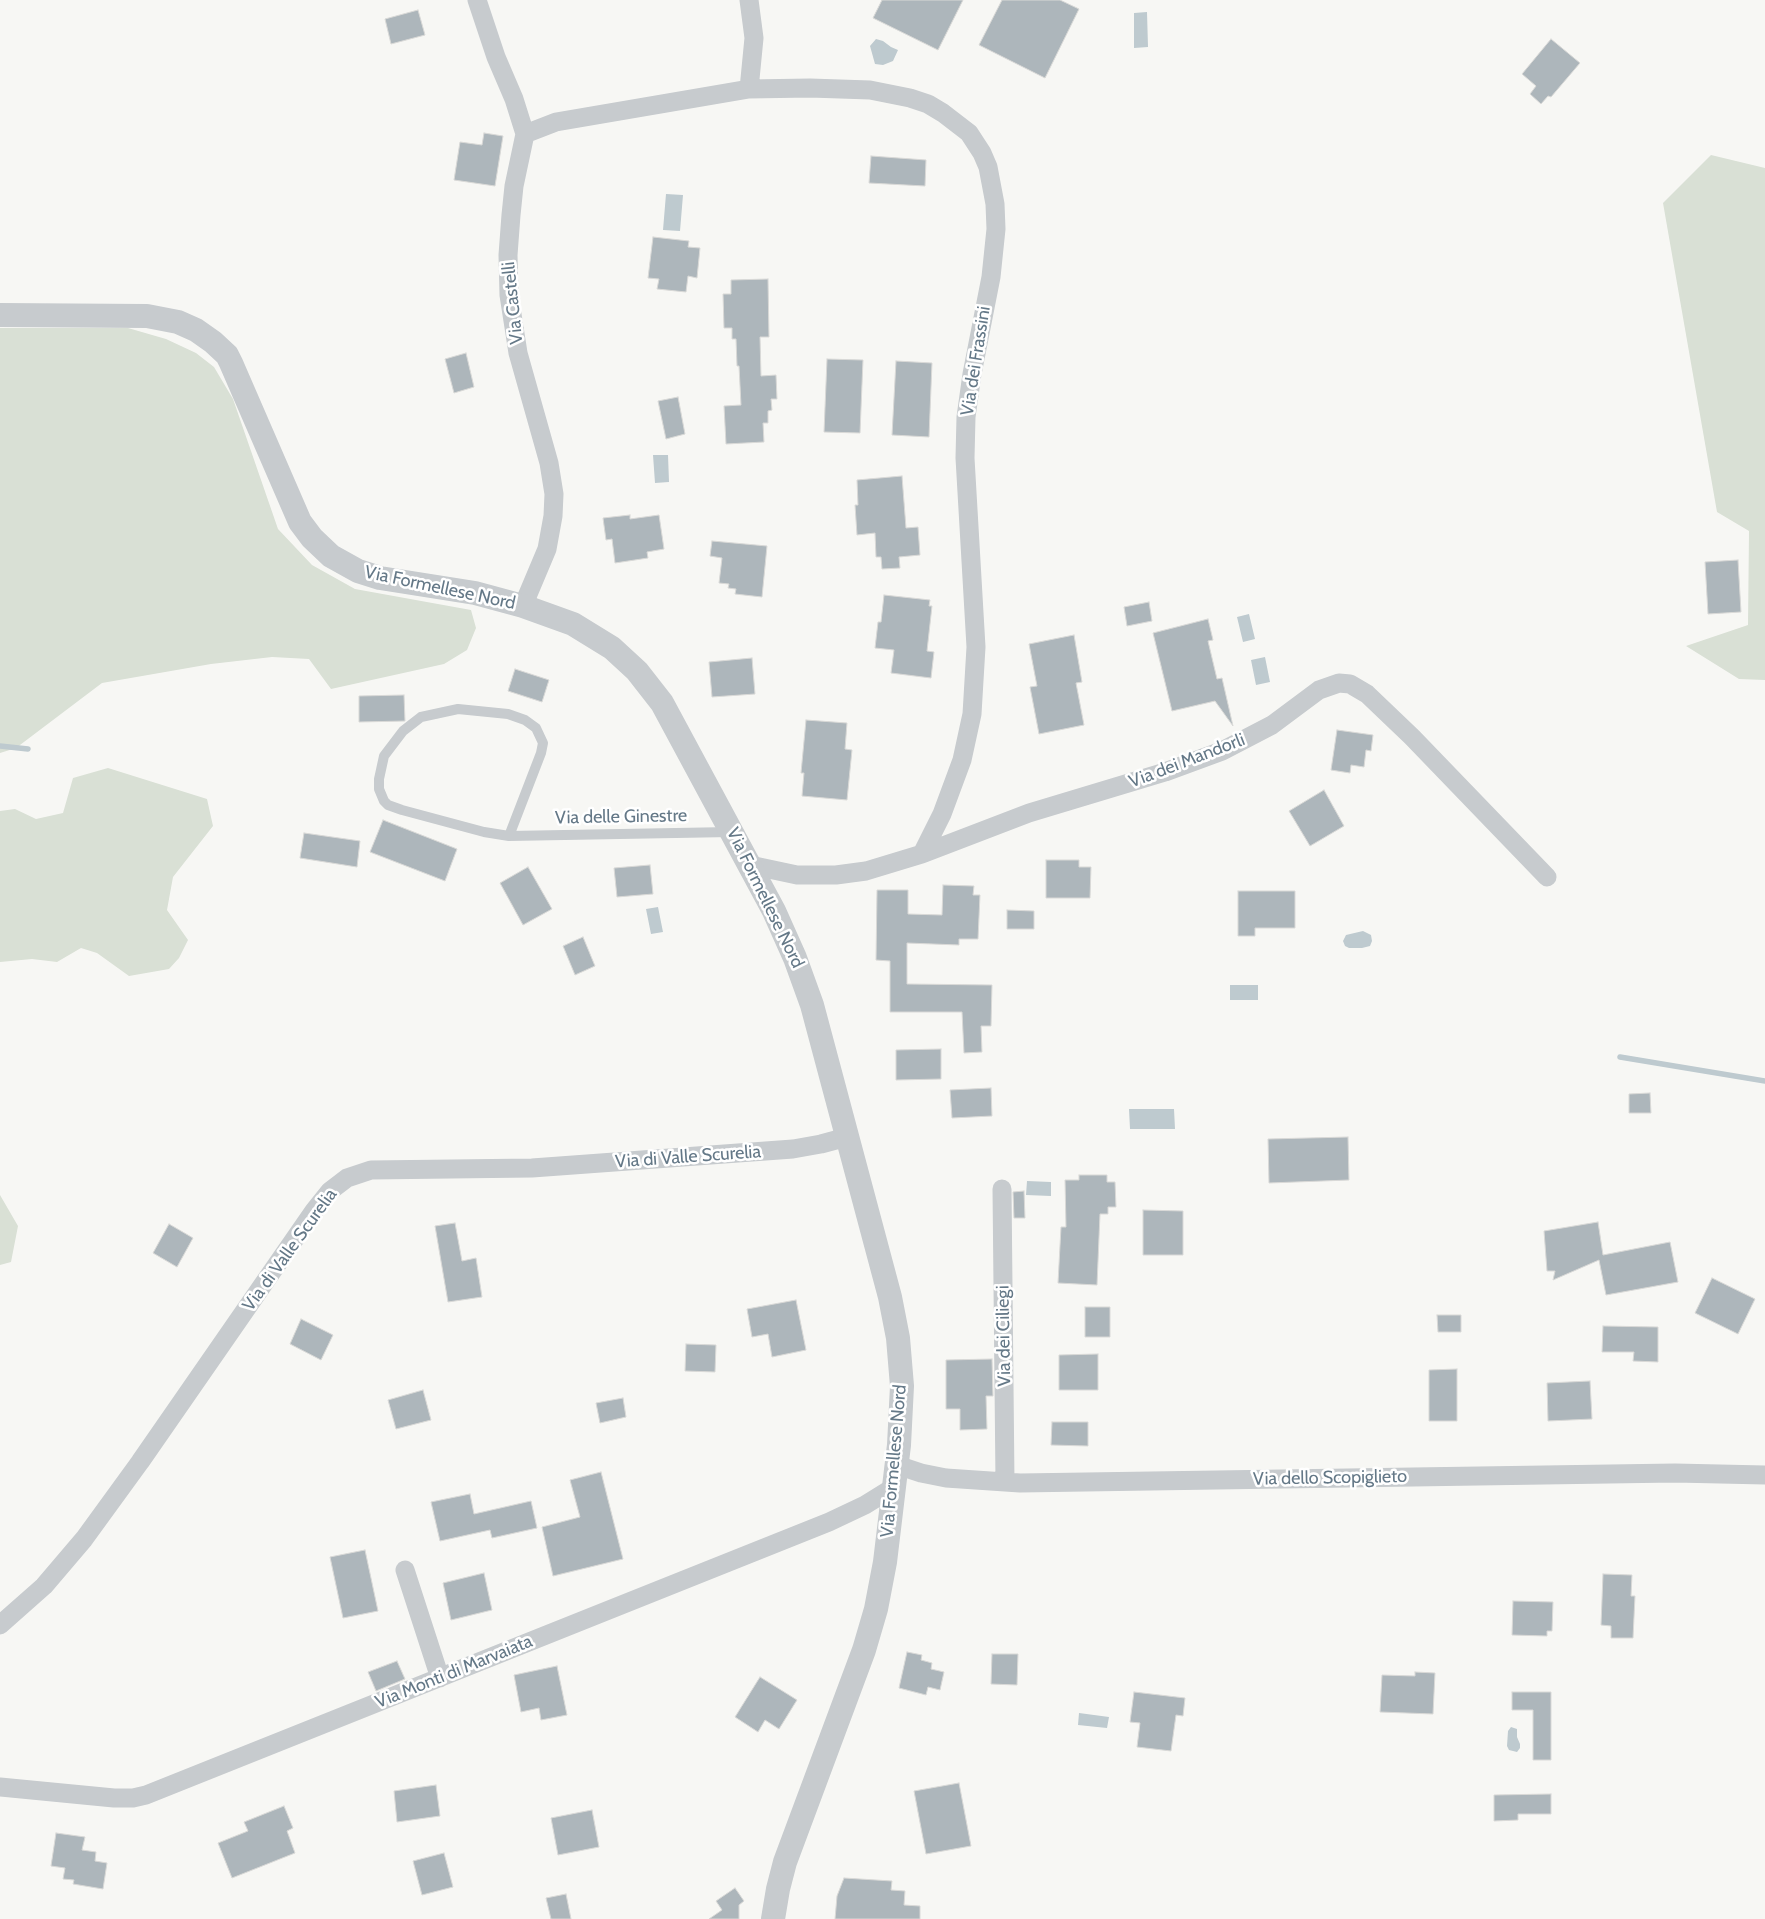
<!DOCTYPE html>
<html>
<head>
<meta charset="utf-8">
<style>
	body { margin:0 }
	canvas { display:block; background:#f7f7f4 }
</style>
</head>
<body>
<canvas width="1765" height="1919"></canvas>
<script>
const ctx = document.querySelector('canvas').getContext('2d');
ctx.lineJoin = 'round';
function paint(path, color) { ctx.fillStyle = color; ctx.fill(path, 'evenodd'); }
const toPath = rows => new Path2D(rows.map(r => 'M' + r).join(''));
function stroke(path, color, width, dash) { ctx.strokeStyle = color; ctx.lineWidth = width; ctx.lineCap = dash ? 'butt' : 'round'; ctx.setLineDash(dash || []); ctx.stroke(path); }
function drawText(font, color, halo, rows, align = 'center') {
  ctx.font = font + ' Cabin,sans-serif'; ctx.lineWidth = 5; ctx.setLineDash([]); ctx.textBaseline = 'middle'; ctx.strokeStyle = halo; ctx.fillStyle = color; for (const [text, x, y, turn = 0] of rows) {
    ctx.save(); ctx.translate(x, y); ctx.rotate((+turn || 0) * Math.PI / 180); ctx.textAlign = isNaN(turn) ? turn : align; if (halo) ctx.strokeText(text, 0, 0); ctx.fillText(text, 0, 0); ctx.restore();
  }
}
paint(toPath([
	[1711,155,1765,168,1765,680,1739,679,1686,646,1748,625,1749,531,1717,512,1663,203],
	[0,328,128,328,166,339,196,353,214,367,233,399,278,529,312,565,355,589,471,610,476,628,467,650,444,664,331,689,309,659,272,657,211,664,102,683,16,748,0,753],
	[108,768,207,799,213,826,173,877,167,910,188,940,179,958,169,969,129,976,97,953,81,948,57,962,32,959,0,962,0,811,15,809,36,819,63,813,73,778],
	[0,1195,18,1226,11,1262,0,1265]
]), '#d9e0d5');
paint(toPath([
	[1147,12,1148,47,1134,48,1134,13],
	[876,39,883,41,891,47,898,50,893,61,883,65,875,64,870,46],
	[666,194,683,195,680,231,663,230],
	[653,455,668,455,669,482,655,483],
	[1249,614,1255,639,1243,642,1237,617],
	[1265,657,1270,682,1256,685,1251,660],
	[658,907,663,932,651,934,646,909],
	[1363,931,1371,935,1372,941,1370,946,1362,948,1349,948,1345,946,1343,941,1346,935],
	[1230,985,1258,985,1258,1000,1230,1000],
	[1129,1109,1174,1109,1175,1129,1130,1129],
	[1027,1181,1051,1182,1051,1196,1026,1195],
	[1079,1713,1109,1717,1107,1728,1078,1725],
	[1511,1727,1517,1729,1517,1737,1520,1744,1520,1748,1517,1752,1509,1750,1507,1746,1508,1731]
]), '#becacf');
stroke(toPath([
	[0,746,28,749],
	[1620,1057,1765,1081]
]), '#becacf', 5.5);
const building = toPath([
	[882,0,963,0,938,50,873,18,882,0],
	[1002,0,1060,0,1079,9,1045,78,979,45,1002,0],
	[418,10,425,35,391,44,385,19,418,10],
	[1551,39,1580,63,1551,97,1548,96,1541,104,1530,94,1536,86,1522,74,1551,39],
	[484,133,503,136,495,186,454,180,460,142,482,145,484,133],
	[871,156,926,160,925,186,869,183,871,156],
	[653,237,689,241,688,247,700,248,697,278,688,276,686,292,657,289,659,279,648,278,653,237],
	[768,279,769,337,760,337,761,376,776,375,777,399,771,399,772,410,768,411,768,423,763,423,764,442,726,444,724,406,741,405,739,366,737,366,736,339,732,339,732,328,724,328,723,294,731,294,731,280,768,279],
	[466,353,474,387,454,393,445,359,466,353],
	[827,359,863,360,860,433,824,432,827,359],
	[896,361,932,363,929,437,892,435,896,361],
	[678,397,685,434,666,439,658,401,678,397],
	[902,476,906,528,918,527,920,555,899,557,900,568,882,569,881,557,876,557,875,533,857,535,855,505,858,505,857,480,902,476],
	[630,515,630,519,659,515,664,549,647,552,648,558,615,563,612,539,606,540,603,518,630,515],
	[712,541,767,546,762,597,735,594,736,589,728,588,729,584,719,583,722,558,710,556,712,541],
	[1738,560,1741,612,1708,614,1705,562,1738,560],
	[884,595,930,600,929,606,932,606,927,651,934,652,931,678,891,673,894,650,875,648,878,622,881,622,884,595],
	[1149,602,1152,621,1127,626,1124,607,1149,602],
	[1208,619,1213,640,1208,641,1217,679,1222,678,1233,726,1215,701,1172,711,1153,633,1208,619],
	[1074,635,1082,682,1076,683,1084,725,1039,734,1030,687,1037,686,1029,644,1074,635],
	[752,658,755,694,712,697,709,662,752,658],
	[515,669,549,680,542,702,508,691,515,669],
	[404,695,405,721,359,722,359,696,404,695],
	[806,720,847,723,845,749,852,750,847,800,802,796,804,773,801,773,806,720],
	[1337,730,1373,735,1371,751,1366,750,1364,767,1351,765,1350,773,1331,770,1337,730],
	[1324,790,1344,826,1310,846,1289,811,1324,790],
	[383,820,457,849,445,881,370,852,383,820],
	[304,833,360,841,357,867,300,858,304,833],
	[1046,860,1079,860,1079,867,1091,867,1090,898,1046,898,1046,860],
	[650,865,653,894,617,897,614,868,650,865],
	[528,867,552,909,523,925,500,883,528,867],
	[943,885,974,886,973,895,980,895,978,939,959,939,959,945,907,943,907,984,992,985,991,1026,981,1026,982,1052,964,1053,962,1012,890,1012,890,961,876,960,877,890,908,890,908,914,942,915,943,885],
	[1238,891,1295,891,1295,928,1255,928,1255,936,1238,936,1238,891],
	[1007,910,1034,911,1034,929,1007,929,1007,910],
	[583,937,595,966,575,975,563,946,583,937],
	[941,1049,941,1079,896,1080,896,1050,941,1049],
	[991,1088,992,1116,952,1118,950,1090,991,1088],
	[1650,1093,1651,1113,1629,1113,1629,1094,1650,1093],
	[1348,1137,1349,1180,1269,1183,1268,1139,1348,1137],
	[1079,1175,1107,1175,1107,1182,1115,1182,1116,1207,1108,1207,1108,1214,1100,1214,1097,1285,1058,1283,1061,1227,1066,1227,1065,1180,1079,1180,1079,1175],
	[1024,1191,1025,1218,1014,1218,1013,1192,1024,1191],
	[1143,1210,1183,1211,1183,1255,1143,1255,1143,1210],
	[1598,1222,1603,1255,1670,1242,1678,1282,1606,1295,1599,1260,1553,1280,1555,1271,1547,1271,1544,1231,1598,1222],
	[455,1223,462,1261,476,1258,482,1297,448,1302,435,1226,455,1223],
	[169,1224,193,1238,177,1267,153,1253,169,1224],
	[1712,1278,1755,1299,1738,1334,1695,1313,1712,1278],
	[796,1300,806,1350,772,1357,768,1334,752,1337,747,1309,796,1300],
	[1085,1307,1110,1307,1110,1337,1085,1337,1085,1307],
	[1437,1315,1461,1315,1461,1332,1438,1332,1437,1315],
	[301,1319,333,1335,321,1360,290,1344,301,1319],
	[1603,1326,1658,1327,1658,1362,1633,1361,1634,1352,1602,1352,1603,1326],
	[686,1344,716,1345,715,1372,685,1371,686,1344],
	[1098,1354,1098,1390,1059,1390,1059,1355,1098,1354],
	[992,1359,993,1396,986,1396,987,1429,960,1430,960,1409,946,1409,946,1360,992,1359],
	[1457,1369,1457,1421,1429,1421,1429,1370,1457,1369],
	[1590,1381,1592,1419,1548,1421,1547,1383,1590,1381],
	[423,1390,431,1420,396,1429,388,1400,423,1390],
	[623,1398,626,1417,600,1423,596,1403,623,1398],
	[1052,1422,1088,1422,1088,1446,1051,1445,1052,1422],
	[601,1472,623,1559,553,1576,542,1527,580,1517,570,1480,601,1472],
	[470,1494,474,1514,531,1501,537,1528,492,1538,490,1530,440,1541,431,1502,470,1494],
	[365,1550,378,1611,343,1618,330,1557,365,1550],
	[484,1573,492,1610,451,1620,443,1583,484,1573],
	[1603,1574,1632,1575,1631,1596,1635,1596,1633,1638,1611,1638,1611,1626,1601,1625,1603,1574],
	[1513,1601,1553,1602,1552,1631,1547,1631,1547,1636,1512,1635,1513,1601],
	[907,1652,922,1655,921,1660,932,1663,931,1669,944,1672,940,1690,928,1687,926,1695,899,1688,907,1652],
	[992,1654,1018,1654,1017,1685,991,1684,992,1654],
	[397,1661,405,1679,376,1691,368,1672,397,1661],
	[557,1666,567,1715,541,1720,539,1708,521,1712,514,1675,557,1666],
	[1415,1672,1435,1673,1433,1714,1380,1712,1382,1675,1415,1676,1415,1672],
	[760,1677,797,1700,779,1729,765,1720,758,1732,735,1717,760,1677],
	[1134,1692,1185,1698,1183,1716,1176,1715,1171,1751,1137,1747,1140,1723,1130,1722,1134,1692],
	[1512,1692,1551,1692,1551,1760,1533,1760,1533,1710,1512,1710,1512,1692],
	[959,1783,971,1846,926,1854,914,1791,959,1783],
	[436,1785,440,1816,397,1822,394,1791,436,1785],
	[1551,1794,1551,1814,1518,1814,1518,1820,1494,1821,1494,1795,1551,1794],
	[284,1806,293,1828,287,1831,295,1853,232,1878,218,1843,248,1831,244,1822,284,1806],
	[592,1810,599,1847,558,1855,551,1818,592,1810],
	[56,1833,85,1837,82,1850,96,1852,95,1861,107,1863,103,1889,73,1884,74,1880,63,1879,65,1868,51,1866,56,1833],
	[444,1853,453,1887,422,1895,413,1861,444,1853],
	[844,1878,892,1881,891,1890,905,1891,904,1905,920,1906,920,1919,835,1919,837,1896,844,1878],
	[735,1888,744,1901,739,1905,739,1919,709,1919,722,1910,716,1901,735,1888],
	[566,1894,571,1919,551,1919,546,1898,566,1894]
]);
paint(building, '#adb6bb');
stroke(building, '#d9d9d7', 1);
stroke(toPath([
	[509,836,541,753,543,743,536,728,525,720,508,714,458,709,421,717,403,731,384,756,379,779,379,789,384,801,388,805,402,810,484,832,509,836,731,832]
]), '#c7cbce', 10);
stroke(toPath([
	[477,0,496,57,514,99,525,134,514,186,511,215,508,255,509,295,518,353,549,463,554,494,553,516,547,549,523,606],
	[749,89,754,38,749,0],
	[525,134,556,122,749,89,810,88,870,90,910,98,928,104,943,113,969,133,982,153,988,167,995,204,996,229,991,277,972,374,966,417,965,458,976,647,972,714,962,760,942,814,922,854,866,871,836,875,797,875,750,865],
	[922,854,1029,813,1165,772,1222,751,1272,725,1319,690,1339,683,1350,684,1367,694,1412,737,1547,877],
	[1002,1189,1005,1482],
	[897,1465,921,1473,946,1478,1020,1483,1675,1473,1765,1475],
	[405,1570,440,1678],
	[0,1625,44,1586,84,1539,140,1462,314,1211,330,1191,347,1178,371,1170,532,1168,793,1149,821,1144,847,1137],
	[0,1787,114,1798,133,1798,146,1795,829,1522,865,1505,894,1487]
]), '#c7cbce', 19);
stroke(toPath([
	[0,315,147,316,178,322,196,330,213,342,227,355,231,363,300,522,312,538,331,556,358,571,380,578,475,593,523,606,573,624,612,648,637,671,662,703,774,911,795,958,812,1005,890,1297,898,1338,902,1386,899,1445,885,1562,876,1609,864,1650,785,1862,778,1889,773,1919]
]), '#c7cbce', 24);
drawText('18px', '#647887', '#fff', [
	["Via Castelli",513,303,-96],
	["Via dei Frassini",976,361,-81],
	["Via Formellese Nord",440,588,12],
	["Via dei Mandorli",1187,761,-21],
	["Via delle Ginestre",621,817,-1],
	["Via Formellese Nord",765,898,64],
	["Via di Valle Scurelia",688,1157,-4],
	["Via di Valle Scurelia",290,1250,-54],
	["Via dei Ciliegi",1004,1336,-91],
	["Via Formellese Nord",894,1461,-85],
	["Via dello Scopiglieto",1330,1478,-1],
	["Via Monti di Marvaiata",454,1672,-22]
]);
</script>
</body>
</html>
